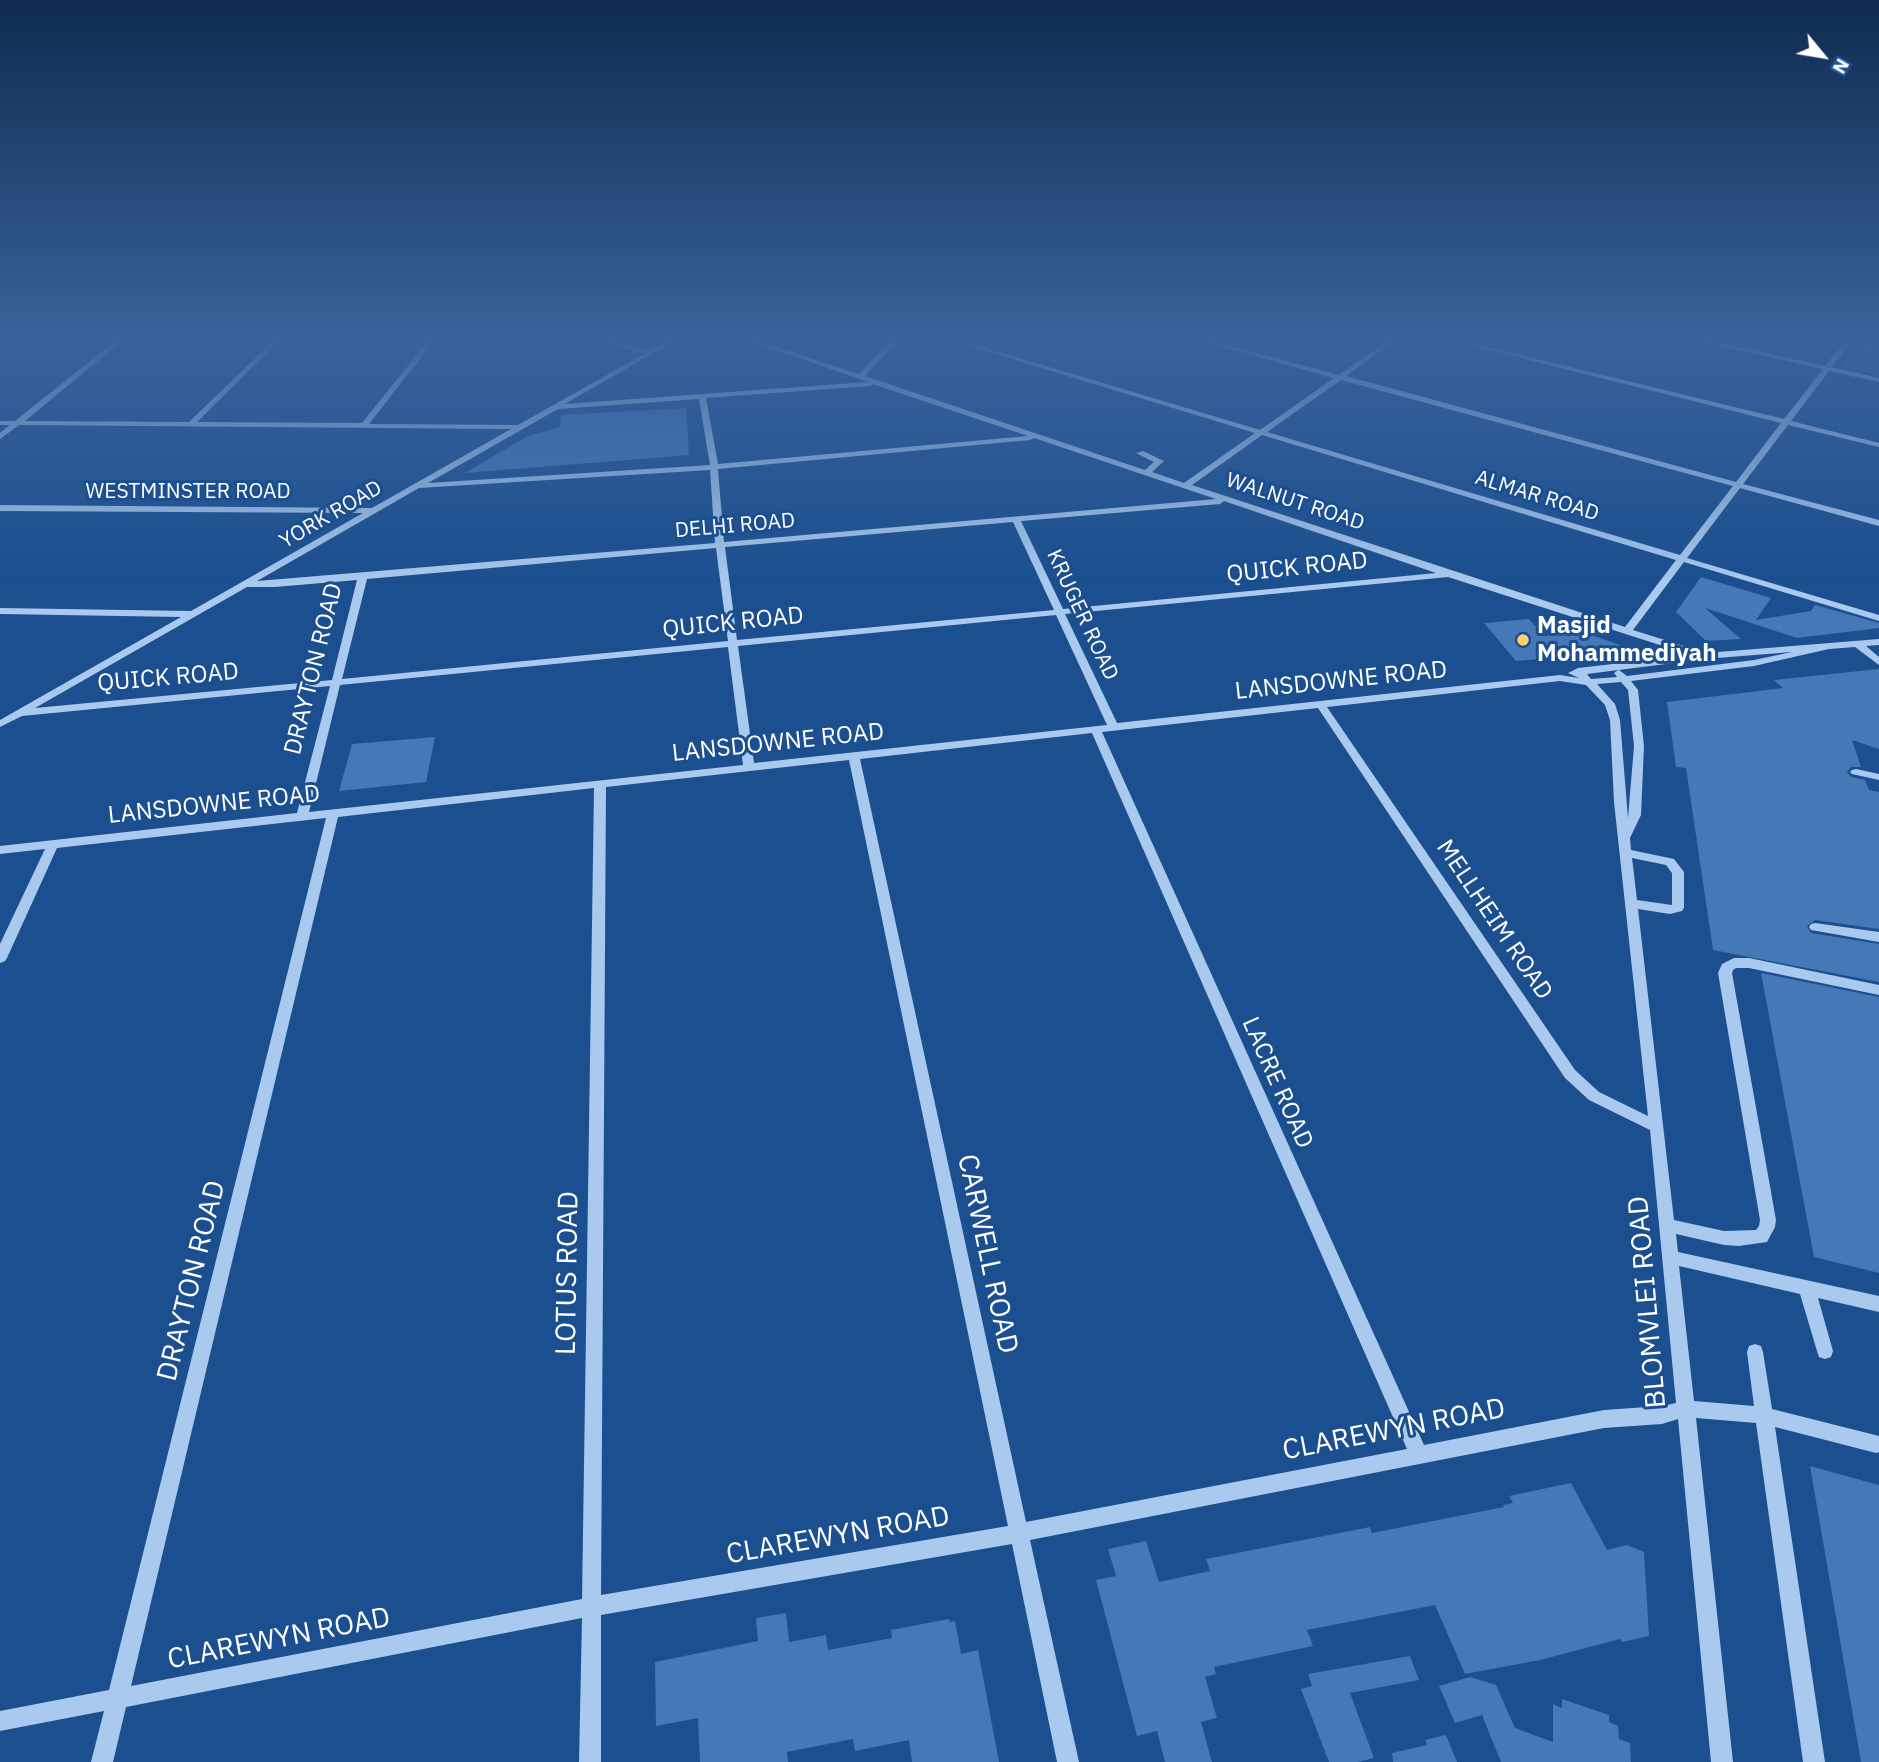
<!DOCTYPE html>
<html>
<head>
<meta charset="utf-8">
<style>
	body { margin:0 }
	#map { position:relative; width:1879px; height:1762px; overflow:hidden; background:#1b4f8f; font-family:"IBM Plex Sans",sans-serif }
	canvas { display:block }
	.north { position:absolute; left:1788px; top:21px; width:70px; height:70px; -webkit-text-stroke:5px #1b4f8f; paint-order:stroke; rotate:120deg; font-size:19px; font-weight:700; line-height:28px; text-align:center; color:#fff }
	.north::after { content:''; display:block; margin:auto; width:24px; height:32px; background:#fff; clip-path:polygon(50% 0,100% 100%,50% 72%,0 100%) }
</style>
</head>
<body>
<div id="map">
<canvas width="1879" height="1762"></canvas>
<div class="north">N</div>
</div>
<script>
const ctx = document.querySelector('canvas').getContext('2d');
ctx.lineJoin = 'round';
function paint(path, color) { ctx.fillStyle = color; ctx.fill(path, 'evenodd'); }
const toPath = rows => new Path2D(rows.map(r => 'M' + r).join(''));
function stroke(path, color, width, dash) { ctx.strokeStyle = color; ctx.lineWidth = width; ctx.lineCap = dash ? 'butt' : 'round'; ctx.setLineDash(dash || []); ctx.stroke(path); }
function drawText(font, color, halo, rows, align = 'center') {
  ctx.font = font + ' "IBM Plex Sans",sans-serif'; ctx.lineWidth = 6; ctx.setLineDash([]); ctx.textBaseline = 'middle'; ctx.strokeStyle = halo; ctx.fillStyle = color; for (const [text, x, y, turn = 0] of rows) {
    ctx.save(); ctx.translate(x, y); ctx.rotate((+turn || 0) * Math.PI / 180); ctx.textAlign = isNaN(turn) ? turn : align; if (halo) ctx.strokeText(text, 0, 0); ctx.fillText(text, 0, 0); ctx.restore();
  }
}
paint(toPath([
	[1864,337,1879,337,1879,376,1842,366]
]), '#2e69ad');
paint(toPath([
	[686,408,689,455,465,473,528,436,560,427,561,415],
	[1701,577,1771,598,1756,620,1811,611,1815,605,1879,623,1879,628,1797,638,1705,608,1741,639,1706,641,1676,612],
	[1529,619,1544,636,1583,632,1637,651,1516,661,1484,623],
	[1879,669,1879,749,1852,740,1861,767,1851,767,1847,772,1851,777,1865,780,1869,790,1879,792,1879,929,1815,920,1807,926,1811,933,1879,944,1879,982,1713,950,1686,768,1676,767,1667,702,1783,688,1774,680],
	[435,737,426,782,339,791,352,744],
	[1761,973,1879,997,1879,1273,1814,1257],
	[1810,1466,1879,1485,1879,1762,1861,1762],
	[1571,1483,1607,1550,1627,1545,1644,1552,1649,1636,1622,1642,1620,1639,1540,1660,1465,1674,1435,1605,1307,1630,1313,1646,1214,1667,1216,1674,1205,1677,1217,1718,1201,1722,1212,1762,1165,1762,1157,1731,1137,1736,1096,1580,1116,1576,1108,1549,1146,1541,1159,1582,1210,1571,1206,1559,1370,1527,1372,1533,1504,1507,1503,1505,1513,1503,1509,1496],
	[786,1613,789,1642,826,1635,828,1650,892,1638,891,1630,949,1619,950,1622,955,1621,961,1654,978,1650,999,1762,912,1762,909,1740,855,1751,853,1739,787,1752,788,1762,700,1762,698,1718,656,1726,655,1662,758,1641,756,1618],
	[1410,1656,1419,1680,1350,1693,1374,1758,1358,1762,1329,1762,1301,1689,1312,1686,1308,1674],
	[1470,1677,1496,1685,1515,1728,1553,1742,1553,1704,1562,1708,1562,1699,1609,1715,1609,1722,1618,1726,1619,1739,1630,1743,1631,1762,1501,1762,1482,1715,1455,1723,1439,1686],
	[1446,1735,1457,1762,1393,1762,1392,1753,1427,1745,1425,1740]
]), '#4478b7');
paint(toPath([
	[120,337,127,337,25,421,189,422,277,337,283,337,197,422,362,423,431,337,437,337,369,424,518,425,644,354,593,338,592,337,601,337,649,351,674,337,681,337,565,404,868,382,738,337,746,337,859,374,894,337,900,337,865,376,1145,470,1154,462,1136,453,1143,451,1164,461,1152,472,1184,483,1255,433,940,337,949,337,1260,430,1334,378,1190,338,1189,337,1198,337,1339,375,1393,337,1400,337,1346,376,1736,482,1781,423,1437,337,1446,337,1784,419,1823,369,1688,339,1685,337,1695,337,1825,366,1848,337,1854,337,1832,367,1879,378,1879,382,1829,371,1791,421,1879,443,1879,447,1788,425,1743,484,1879,520,1879,526,1740,488,1687,558,1879,615,1879,621,1684,562,1633,630,1706,653,1879,639,1879,645,1866,646,1879,657,1879,665,1855,647,1829,649,1754,666,1631,681,1638,690,1644,746,1641,815,1630,838,1631,850,1674,859,1684,872,1684,908,1682,911,1670,914,1638,909,1674,1220,1724,1231,1756,1230,1759,1226,1760,1220,1718,973,1722,964,1734,958,1749,958,1879,985,1879,995,1749,968,1736,968,1733,970,1732,973,1776,1220,1775,1227,1767,1242,1739,1246,1724,1245,1676,1234,1678,1252,1879,1296,1879,1312,1818,1298,1833,1351,1831,1357,1825,1359,1819,1357,1817,1351,1800,1294,1679,1266,1694,1401,1754,1406,1747,1352,1749,1346,1755,1344,1761,1346,1763,1352,1772,1409,1879,1436,1879,1452,1876,1453,1775,1427,1825,1762,1803,1762,1756,1423,1696,1418,1733,1762,1711,1762,1678,1419,1662,1424,1604,1428,1030,1540,1079,1762,1057,1762,1012,1544,601,1615,601,1762,579,1762,582,1618,126,1707,113,1762,91,1762,104,1711,0,1731,0,1711,109,1690,326,818,57,848,7,958,5,961,0,963,0,944,45,849,0,854,0,846,297,813,330,686,22,716,0,727,0,720,181,617,0,614,0,608,191,611,363,513,0,511,0,505,372,508,511,429,19,425,0,439,0,433,10,425,0,425,0,421,15,421,120,337],
	[1341,380,1733,486,1680,555,1267,432,1341,380],
	[873,384,1028,436,718,464,706,398,870,386,873,384],
	[699,399,710,465,428,483,558,409,699,399],
	[1262,435,1676,560,1625,627,1192,485,1262,435],
	[1034,438,1216,499,724,542,718,469,1030,440,1034,438],
	[710,470,715,543,257,581,419,488,710,470],
	[1224,501,1436,573,1063,609,1021,521,1220,504,1224,501],
	[1013,522,1054,610,737,640,725,547,1013,522],
	[716,548,728,641,342,679,367,579,716,548],
	[1448,577,1691,655,1578,668,1568,673,1579,678,1560,675,1117,723,1065,614,1448,577],
	[357,580,332,680,35,708,247,587,275,587,357,580],
	[1056,615,1107,725,754,763,738,646,1056,615],
	[728,647,743,765,309,812,340,685,728,647],
	[1792,652,1754,660,1627,676,1619,670,1705,659,1792,652],
	[1618,670,1614,673,1617,677,1591,679,1587,674,1618,670],
	[1560,681,1586,685,1605,705,1610,720,1614,802,1648,1116,1599,1092,1575,1070,1327,707,1560,681],
	[1621,682,1628,690,1634,746,1628,818,1620,720,1615,704,1597,684,1621,682],
	[1318,708,1565,1078,1589,1100,1650,1130,1676,1403,1662,1406,1604,1410,1424,1445,1102,732,1318,708],
	[1092,733,1407,1449,1026,1522,860,759,1092,733],
	[849,760,1008,1526,601,1595,606,787,849,760],
	[594,788,582,1599,131,1686,338,817,594,788],
	[1632,858,1666,865,1672,873,1672,905,1637,900,1632,858],
	[1856,769,1879,774,1879,780,1852,774,1850,772,1852,770,1856,769],
	[1815,923,1879,932,1879,942,1811,930,1809,927,1811,924,1815,923]
]), '#a9c9ee');
const sky = ctx.createLinearGradient(0, 0, 0, 583);
sky.addColorStop(0, '#0f2b4f');
sky.addColorStop(0.58, '#39639b');
sky.addColorStop(1, '#39639b00');
ctx.fillStyle = sky;
ctx.fillRect(0, 0, 1879, 583);
for (const [x, y, r, color] of [
	[1523,640,7,"#ffd166"]
]) { const dot = new Path2D(); dot.arc(x, y, r, 0, 2 * Math.PI); ctx.fillStyle = color; ctx.fill(dot); stroke(dot, '#1b4f8f', 2.5); }
drawText('21px', '#fff', '#1b4f8f', [
	["WESTMINSTER ROAD",188,492],
	["ALMAR ROAD",1537,496,17],
	["WALNUT ROAD",1295,502,18],
	["YORK ROAD",331,515,-30],
	["DELHI ROAD",735,526,-5],
	["KRUGER ROAD",1082,615,65]
]);
drawText('24px', '#fff', '#1b4f8f', [
	["QUICK ROAD",1297,568,-6],
	["QUICK ROAD",733,623,-6],
	["DRAYTON ROAD",314,669,-76],
	["QUICK ROAD",168,678,-5],
	["LANSDOWNE ROAD",1341,681,-6],
	["LANSDOWNE ROAD",778,743,-6],
	["LANSDOWNE ROAD",214,805,-6],
	["MELLHEIM ROAD",1494,920,56],
	["LACRE ROAD",1277,1083,66]
]);
drawText('bold 24px', '#fff', '#1b4f8f', [
	["Masjid",1537,626],
	["Mohammediyah",1537,654]
], 'left');
drawText('28px', '#fff', '#1b4f8f', [
	["CARWELL ROAD",987,1254,78],
	["LOTUS ROAD",568,1273,-89],
	["DRAYTON ROAD",192,1281,-76],
	["BLOMVLEI ROAD",1648,1302,-95],
	["CLAREWYN ROAD",1394,1430,-11],
	["CLAREWYN ROAD",838,1536,-10],
	["CLAREWYN ROAD",279,1639,-11]
]);
</script>
</body>
</html>
